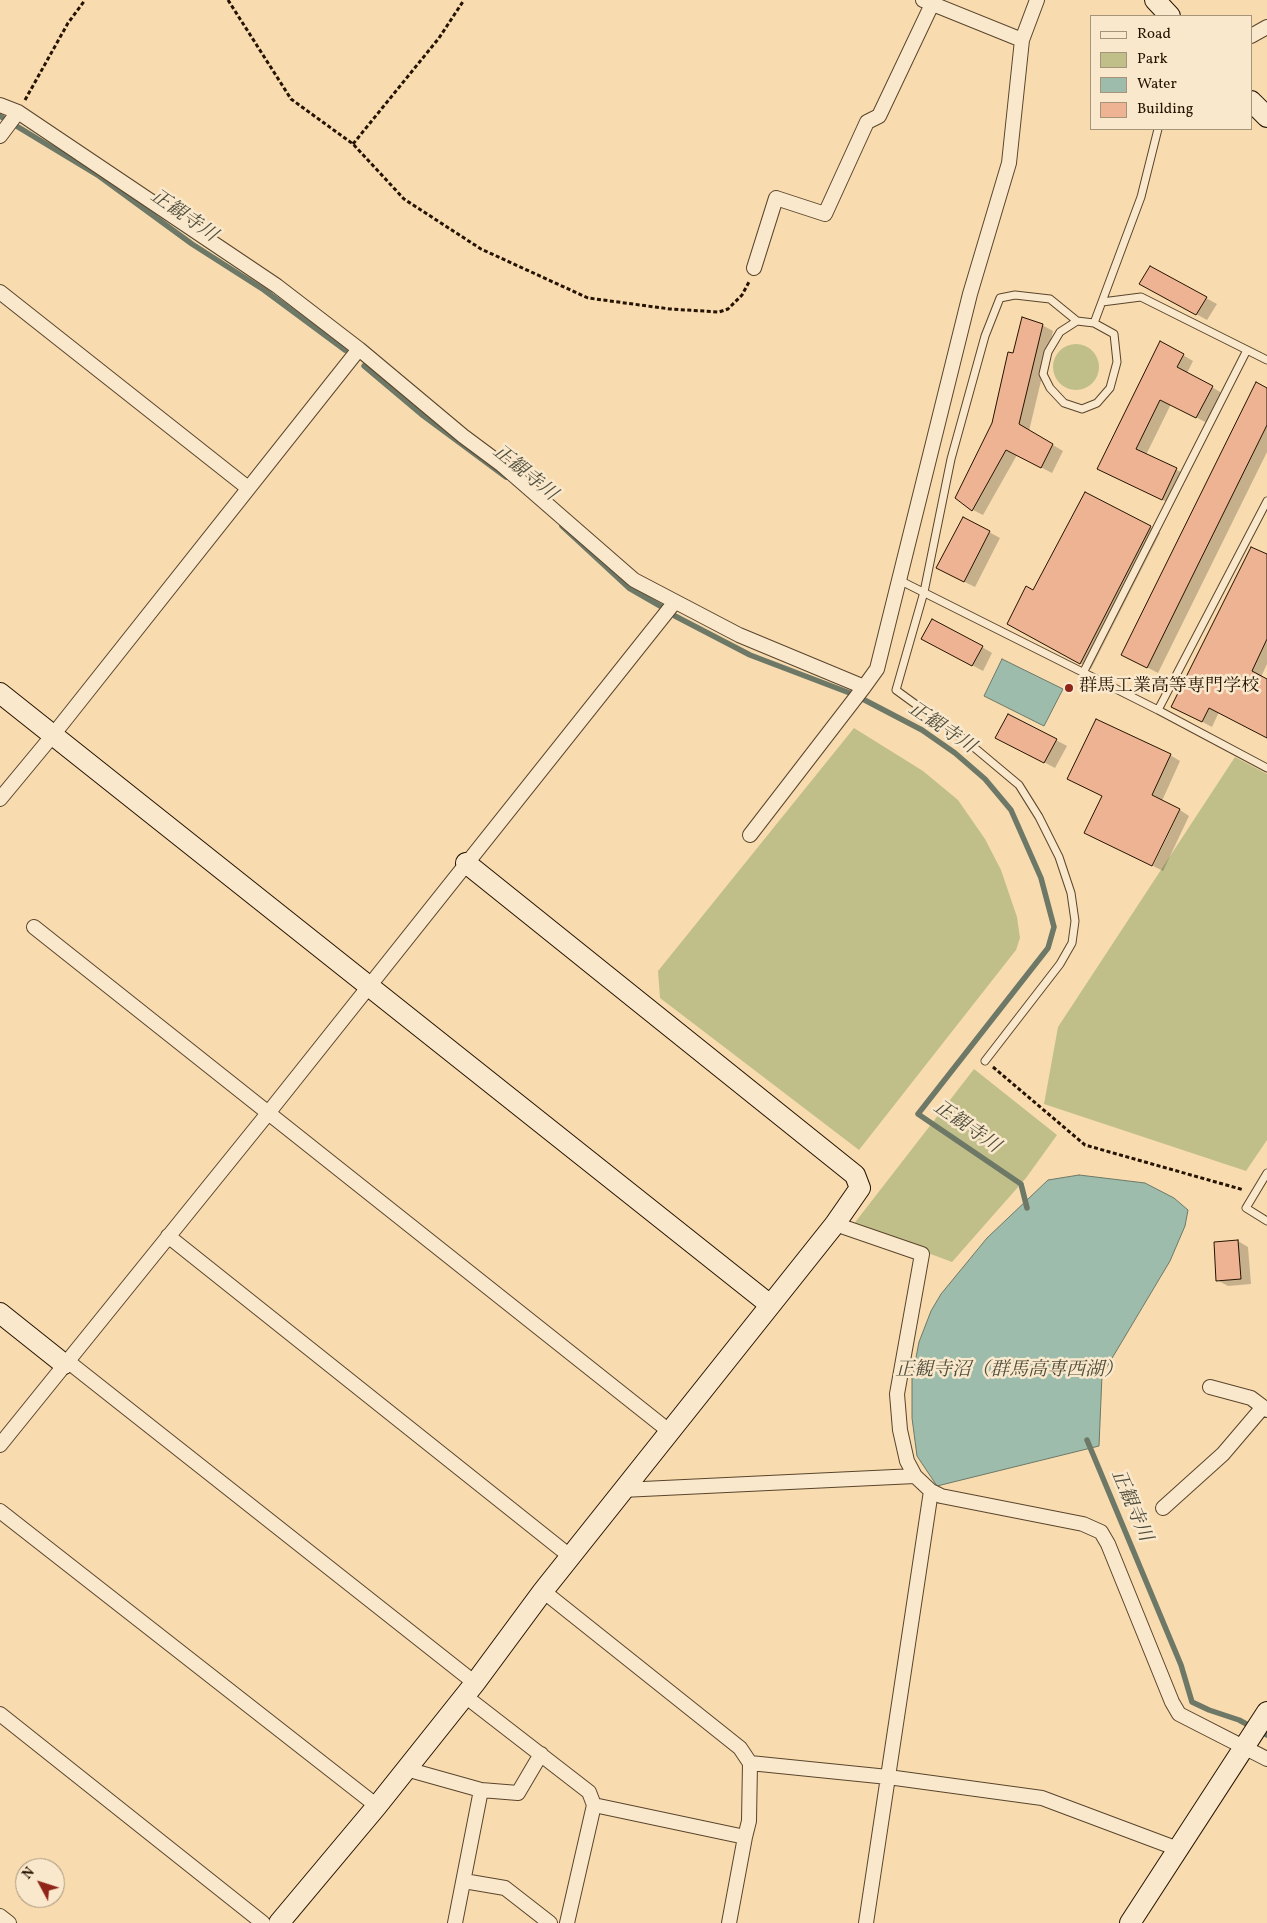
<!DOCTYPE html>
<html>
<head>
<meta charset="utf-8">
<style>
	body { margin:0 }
	#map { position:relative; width:1267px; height:1923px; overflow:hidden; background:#f8dcb0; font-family:Vollkorn,serif }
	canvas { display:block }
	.legend { position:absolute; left:1090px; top:15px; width:162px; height:115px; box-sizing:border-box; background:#fae8cc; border:1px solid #a5937a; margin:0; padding:6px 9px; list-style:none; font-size:15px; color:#251300 }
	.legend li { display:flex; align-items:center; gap:10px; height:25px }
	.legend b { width:25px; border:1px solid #a5937a }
	.north { position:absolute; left:15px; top:1858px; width:50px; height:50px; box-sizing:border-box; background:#fae8cc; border:1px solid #a5937a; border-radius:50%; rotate:310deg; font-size:14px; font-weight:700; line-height:20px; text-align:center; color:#251300 }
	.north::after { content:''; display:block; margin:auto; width:18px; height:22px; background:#8f2418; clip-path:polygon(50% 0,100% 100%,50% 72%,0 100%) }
</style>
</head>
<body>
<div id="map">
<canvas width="1267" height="1923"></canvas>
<ul class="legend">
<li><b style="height:6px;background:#fae8cc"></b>Road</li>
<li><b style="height:14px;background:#c0bf89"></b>Park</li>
<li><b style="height:14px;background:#9dbcab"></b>Water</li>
<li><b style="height:14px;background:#edb393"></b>Building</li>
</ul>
<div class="north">N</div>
</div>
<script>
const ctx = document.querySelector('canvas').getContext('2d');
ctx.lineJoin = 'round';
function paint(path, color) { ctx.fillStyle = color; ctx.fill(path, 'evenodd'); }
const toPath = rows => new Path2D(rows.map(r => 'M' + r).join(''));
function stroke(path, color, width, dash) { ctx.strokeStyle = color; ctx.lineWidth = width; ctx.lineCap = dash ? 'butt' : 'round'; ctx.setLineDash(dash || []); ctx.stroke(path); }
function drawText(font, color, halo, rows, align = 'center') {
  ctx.font = font + ' Vollkorn,"Noto Serif JP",serif'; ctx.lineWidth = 5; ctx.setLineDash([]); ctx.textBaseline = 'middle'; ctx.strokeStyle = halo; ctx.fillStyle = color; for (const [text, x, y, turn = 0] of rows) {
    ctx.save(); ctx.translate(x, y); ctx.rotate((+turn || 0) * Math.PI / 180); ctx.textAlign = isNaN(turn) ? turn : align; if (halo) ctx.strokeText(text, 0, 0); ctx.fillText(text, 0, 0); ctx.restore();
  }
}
paint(toPath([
	'1053 367a23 23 0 1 1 46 0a23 23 0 1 1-46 0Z',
	[854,728,923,771,958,800,985,839,1001,870,1017,917,1020,938,1016,950,859,1150,660,998,658,971],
	[1235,757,1267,774,1267,1140,1246,1171,1044,1104,1058,1027],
	[974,1069,1057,1135,1026,1178,952,1262,853,1225]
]), '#c0bf89');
const water = toPath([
	[1002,659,1063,689,1044,726,984,696,1002,659],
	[1079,1175,1145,1183,1174,1198,1188,1210,1185,1226,1170,1261,1102,1375,1099,1446,937,1486,917,1456,912,1418,912,1378,919,1342,931,1311,941,1294,987,1238,1048,1180,1079,1175]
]);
paint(water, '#9dbcab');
stroke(water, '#6d7867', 1);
paint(toPath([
	[1141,284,1206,298,1217,304,1207,320],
	[1042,325,1053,331,1029,431,1063,451,1052,473,1017,455,983,515,973,510,993,423,1014,355],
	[1183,355,1193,361,1187,373,1222,393,1207,423,1171,404,1146,455,1187,475,1173,505,1109,474],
	[1267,389,1267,452,1158,673,1133,660],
	[963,518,1000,538,975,587,948,574],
	[1150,527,1160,533,1091,669,1008,623,1034,592],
	[1267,556,1267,664,1261,677,1267,680,1267,737,1219,712,1212,727,1182,711],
	[934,645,982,647,992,653,983,671],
	[1056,740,1067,746,1055,768,1008,743],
	[1170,755,1180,761,1162,801,1104,796,1069,779],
	[1180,810,1189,816,1163,871,1153,866],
	[1238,1241,1248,1247,1251,1284,1228,1286,1217,1280]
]), '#0003');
stroke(toPath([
	[0,116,99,176,192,244,264,290,345,350],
	[364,366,421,414,506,477],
	[562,526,629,588,662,607],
	[675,616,750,655,855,695,922,730,955,753,985,779,1011,810,1041,878,1054,927,1048,948,918,1114,1021,1184,1027,1208],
	[1087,1440,1181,1665,1192,1702,1209,1710,1239,1720,1267,1735]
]), '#6d7867', 5.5);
const building = toPath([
	[1150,266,1207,297,1196,315,1139,284,1150,266],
	[1022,317,1043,324,1019,424,1053,444,1041,468,1006,450,972,511,955,498,992,423,1008,352,1013,353,1022,317],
	[1160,341,1184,354,1177,367,1213,386,1196,418,1160,400,1136,449,1177,468,1162,500,1097,469,1160,341],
	[1256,382,1267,388,1267,425,1147,668,1121,655,1256,382],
	[1085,492,1151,526,1080,664,1007,624,1026,586,1033,590,1085,492],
	[963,517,990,531,964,582,936,568,963,517],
	[1251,547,1267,554,1267,639,1252,671,1267,679,1267,738,1209,708,1202,722,1171,707,1251,547],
	[932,619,983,646,972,666,921,639,932,619],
	[1008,714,1057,739,1044,763,995,738,1008,714],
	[1096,719,1171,754,1152,795,1180,809,1152,866,1084,833,1102,796,1067,779,1096,719],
	[1238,1240,1241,1279,1216,1281,1214,1242,1238,1240]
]);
paint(building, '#edb393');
stroke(building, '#251300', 1);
const lane = toPath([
	[1102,302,1141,297,1267,360],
	[1077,321,1094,323,1114,334,1117,362,1110,388,1097,403,1082,409,1064,403,1050,388,1043,374,1048,352,1060,332,1077,321],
	[1094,323,1141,197,1158,129],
	[899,580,1158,710,1267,768],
	[1083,673,1247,350],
	[1158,710,1267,501],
	[985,1061,1060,964,1072,943,1075,921,1071,893,1059,857,1039,817,1019,785,970,744,896,690,924,592,951,459,985,336,1000,298,1015,295,1050,299,1077,321],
	[1267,1173,1246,1208,1267,1221]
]);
const street = toPath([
	[923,0,1022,40],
	[1251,36,1267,27],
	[0,105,18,112,277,286,359,349,463,436,502,465,634,580,739,635,864,687,877,669,970,294,1009,163,1022,40,1037,0],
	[0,136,18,112],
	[754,268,776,198,825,214,867,122,879,116,934,0],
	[0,292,248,488],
	[0,799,53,735,359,349],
	[750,835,864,687],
	[34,927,669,1431],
	[835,1224,922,1254,897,1394,900,1430,907,1461,915,1476,931,1491,941,1496,1083,1524,1101,1532,1108,1544,1172,1702,1179,1714,1267,1759],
	[168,1236,571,1557],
	[66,1360,475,1683],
	[1210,1387,1251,1398,1267,1410],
	[0,1445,269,1112,674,603],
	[622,1490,915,1476],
	[1163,1508,1223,1454,1263,1407],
	[0,1511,377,1806],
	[543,1591,740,1748,750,1763],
	[465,1696,589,1792,594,1805,567,1923],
	[0,1714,263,1923],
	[406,1769,481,1790,518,1793,541,1754],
	[594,1805,745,1837,729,1923],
	[745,1837,749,1821,750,1763,888,1777,1042,1798,1178,1849],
	[464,1881,505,1888,550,1923],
	[0,1916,9,1923],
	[455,1923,481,1790],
	[866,1923,931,1491]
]);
const secondary = toPath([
	[1155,0,1170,16],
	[1251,101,1267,117],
	[0,693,769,1304],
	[0,1313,64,1364],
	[279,1923,377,1806,475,1683,543,1591,835,1224,860,1188,855,1175,466,863],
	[1130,1923,1267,1712]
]);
stroke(lane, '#5a452c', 9);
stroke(street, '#5a452c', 16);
stroke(secondary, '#251300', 22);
stroke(toPath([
	[228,0,291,99,353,144,404,199,481,249,588,298,670,309,719,312,728,309,742,295,749,282],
	[25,100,68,23,85,0],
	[353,144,439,38,464,0],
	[993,1067,1085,1145,1244,1190]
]), '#251300', 3, [4, 2.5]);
stroke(lane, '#fae8cc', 7);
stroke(street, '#fae8cc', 14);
stroke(secondary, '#fae8cc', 20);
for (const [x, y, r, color] of [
	[1069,688,5,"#8f2418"]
]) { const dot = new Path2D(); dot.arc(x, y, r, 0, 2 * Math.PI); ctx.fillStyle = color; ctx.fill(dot); stroke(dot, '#fae8cc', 2); }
drawText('18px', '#251300', '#fae8cc', [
	["群馬工業高等専門学校",1079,688]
], 'left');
drawText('italic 19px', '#4f4e3c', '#fae8cc', [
	["正観寺川",183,217,35],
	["正観寺川",524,474,39],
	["正観寺川",941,729,34],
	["正観寺川",966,1128,35],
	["正観寺沼（群馬高専西湖）",1009,1372],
	["正観寺川",1130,1506,67]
]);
</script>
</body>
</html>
